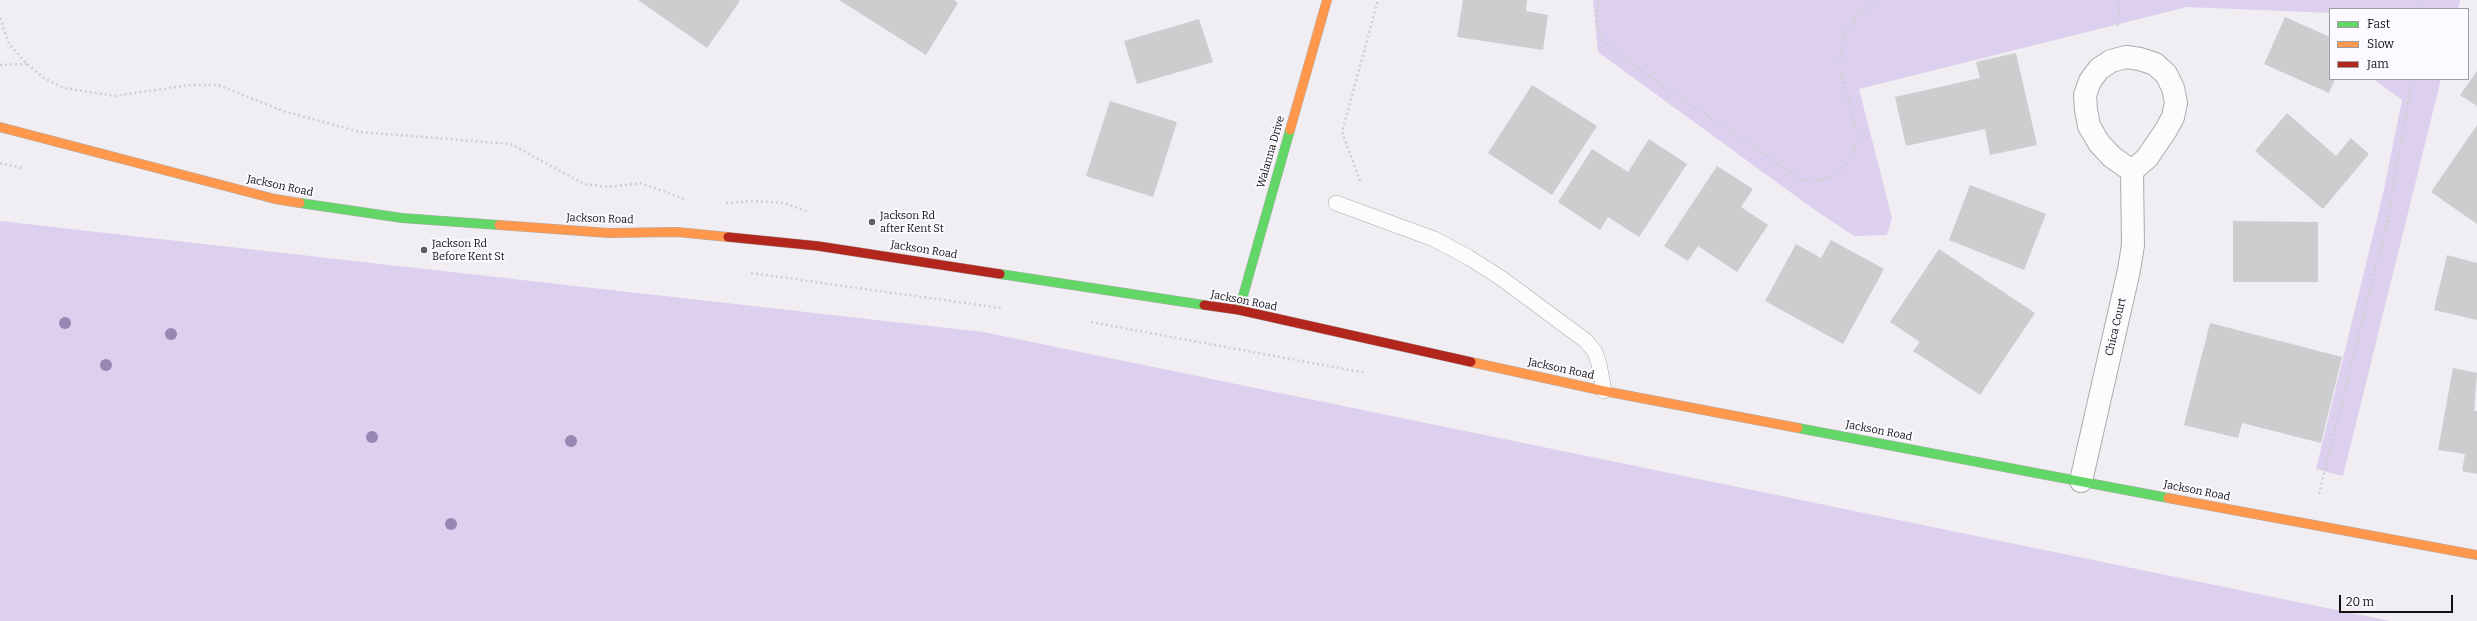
<!DOCTYPE html>
<html>
<head>
<meta charset="utf-8">
<style>
	body { margin:0 }
	#map { position:relative; width:2477px; height:621px; overflow:hidden; background:#f0eef2; font-family:Bitter,serif }
	canvas { display:block }
	.legend { position:absolute; left:2329px; top:8px; width:140px; height:72px; box-sizing:border-box; background:#fcfaff; border:1px solid #9e9ca0; margin:0; padding:5px 7px; list-style:none; font-size:12px; color:#101012 }
	.legend li { display:flex; align-items:center; gap:8px; height:20px }
	.legend b { width:20px; border:1px solid #9e9ca0 }
	.scale { position:absolute; left:2339px; top:595px; width:114px; height:18px; box-sizing:border-box; border:2px solid #101012; border-top:0; padding-left:5px; font-size:12px; line-height:14px; white-space:nowrap; color:#101012; -webkit-text-stroke:3px #fcfaff; paint-order:stroke }
</style>
</head>
<body>
<div id="map">
<canvas width="2477" height="621"></canvas>
<ul class="legend">
<li><b style="height:5px;background:#63d668"></b>Fast</li>
<li><b style="height:5px;background:#ff974d"></b>Slow</li>
<li><b style="height:5px;background:#b3261e"></b>Jam</li>
</ul>
<div class="scale">20 m</div>
</div>
<script>
const ctx = document.querySelector('canvas').getContext('2d');
ctx.lineJoin = 'round';
function paint(path, color) { ctx.fillStyle = color; ctx.fill(path, 'evenodd'); }
const toPath = rows => new Path2D(rows.map(r => 'M' + r).join(''));
function stroke(path, color, width, dash) { ctx.strokeStyle = color; ctx.lineWidth = width; ctx.lineCap = dash ? 'butt' : 'round'; ctx.setLineDash(dash || []); ctx.stroke(path); }
function drawText(font, color, halo, rows, align = 'center') {
  ctx.font = font + ' Bitter,serif'; ctx.lineWidth = 4; ctx.setLineDash([]); ctx.textBaseline = 'middle'; ctx.strokeStyle = halo; ctx.fillStyle = color; for (const [text, x, y, turn = 0] of rows) {
    ctx.save(); ctx.translate(x, y); ctx.rotate((+turn || 0) * Math.PI / 180); ctx.textAlign = isNaN(turn) ? turn : align; if (halo) ctx.strokeText(text, 0, 0); ctx.fillText(text, 0, 0); ctx.restore();
  }
}
paint(toPath([
	[1593,0,2460,0,2458,9,2330,9,2330,13,2187,7,1859,89,1892,218,1887,235,1854,236,1812,208,1598,52],
	[2373,79,2441,79,2343,476,2316,469,2383,194,2402,100],
	[0,221,983,332,2390,621,0,621]
]), '#dcd0ee');
paint(toPath([
	[638,0,738,0,740,1,707,48],
	[839,0,954,0,958,3,926,55],
	[1463,0,1527,0,1526,11,1548,15,1543,50,1457,37],
	[2285,17,2330,37,2330,79,2335,79,2329,93,2264,64],
	[1199,19,1213,62,1137,84,1124,41],
	[2016,53,2037,145,1990,155,1985,129,1906,146,1895,97,1980,78,1976,62],
	[2477,71,2477,106,2460,95],
	[1532,85,1597,126,1552,195,1488,153],
	[1110,101,1177,122,1153,197,1086,176],
	[2287,113,2336,156,2351,138,2369,154,2323,209,2255,151],
	[2477,125,2477,224,2431,192],
	[1649,139,1687,164,1639,237,1608,217,1600,230,1558,202,1592,149,1628,172],
	[1717,166,1753,189,1741,207,1768,225,1737,272,1698,246,1688,261,1664,246],
	[1970,185,2046,214,2024,270,1949,240],
	[2233,221,2318,222,2318,282,2233,282],
	[1831,240,1884,269,1843,344,1765,301,1796,244,1821,258],
	[1939,249,2035,313,1980,395,1913,351,1920,342,1890,322],
	[2447,255,2477,263,2477,320,2434,310],
	[2210,323,2342,357,2321,443,2242,423,2238,438,2184,425],
	[2453,368,2477,373,2474,411,2477,411,2477,474,2462,471,2465,454,2438,450]
]), '#cdcccf');
const lane = toPath([
	[1336,203,1434,239,1468,257,1501,278,1586,341,1595,352,1599,364,1604,391]
]);
const street = toPath([
	[2126,57,2140,59,2155,64,2166,74,2173,88,2176,103,2173,117,2166,130,2147,158,2132,171,2112,157,2099,143,2089,126,2086,110,2085,95,2090,81,2099,69,2111,61,2126,57],
	[2081,481,2129,270,2133,245,2132,171]
]);
const fast = toPath([
	[300,203,402,218,499,225],
	[1000,274,1204,305],
	[1239,310,1290,130],
	[1798,428,2168,498]
]);
const slow = toPath([
	[0,127,275,199,300,203],
	[1290,130,1327,0],
	[499,225,609,233,677,232,728,237],
	[1471,362,1604,391,1798,428],
	[2168,498,2477,555]
]);
const jam = toPath([
	[728,237,818,246,1000,274],
	[1204,305,1239,310,1471,362]
]);
stroke(lane, '#acabad', 16);
stroke(street, '#acabad', 24);
stroke(fast, '#acabad', 10);
stroke(slow, '#acabad', 10);
stroke(jam, '#acabad', 10);
stroke(toPath([
	[1598,0,1597,26,1602,40,1614,52,1790,172,1802,180,1815,181,1837,175,1853,156,1857,135,1840,68,1840,52,1847,30,1856,16,1881,0],
	[2421,9,2422,0],
	[0,18,9,44,27,64,44,78,64,88,115,96,189,85,218,85,283,111,360,132,511,144,584,184,609,187,640,183,687,200],
	[2118,26,2120,0],
	[0,65,27,64],
	[0,163,22,168],
	[1360,181,1342,132,1378,0],
	[726,203,753,201,784,203,809,212],
	[751,273,1001,308],
	[1091,322,1366,373],
	[2319,494,2388,218,2412,79]
]), '#cfcfd0', 2.5, [2, 3]);
stroke(lane, '#fdfcfd', 15);
stroke(street, '#fdfcfd', 22);
stroke(fast, '#63d668', 9);
stroke(slow, '#ff974d', 9);
stroke(jam, '#b3261e', 9);
ctx.fillStyle = '#9a86b2';
for (const [x, y] of [
	[65,323],
	[171,334],
	[106,365],
	[372,437],
	[571,441],
	[451,524]
]) { ctx.beginPath(); ctx.arc(x, y, 6, 0, 2 * Math.PI); ctx.fill(); }
for (const [x, y, r, color] of [
	[872,222,4,"#5e5e60"],
	[424,250,4,"#5e5e60"]
]) { const dot = new Path2D(); dot.arc(x, y, r, 0, 2 * Math.PI); ctx.fillStyle = color; ctx.fill(dot); stroke(dot, '#fcfaff', 1.5); }
drawText('11px', '#101012', '#fcfaff', [
	["Walanna Drive",1271,152,-74],
	["Jackson Road",280,186,12],
	["Jackson Road",600,219,2],
	["Jackson Road",924,250,9],
	["Jackson Road",1244,301,11],
	["Chica Court",2116,327,-77],
	["Jackson Road",1561,369,12],
	["Jackson Road",1879,431,11],
	["Jackson Road",2197,491,11]
]);
drawText('11px', '#101012', '#fcfaff', [
	["Jackson Rd",880,216],
	["after Kent St",880,229],
	["Jackson Rd",432,244],
	["Before Kent St",432,257]
], 'left');
</script>
</body>
</html>
